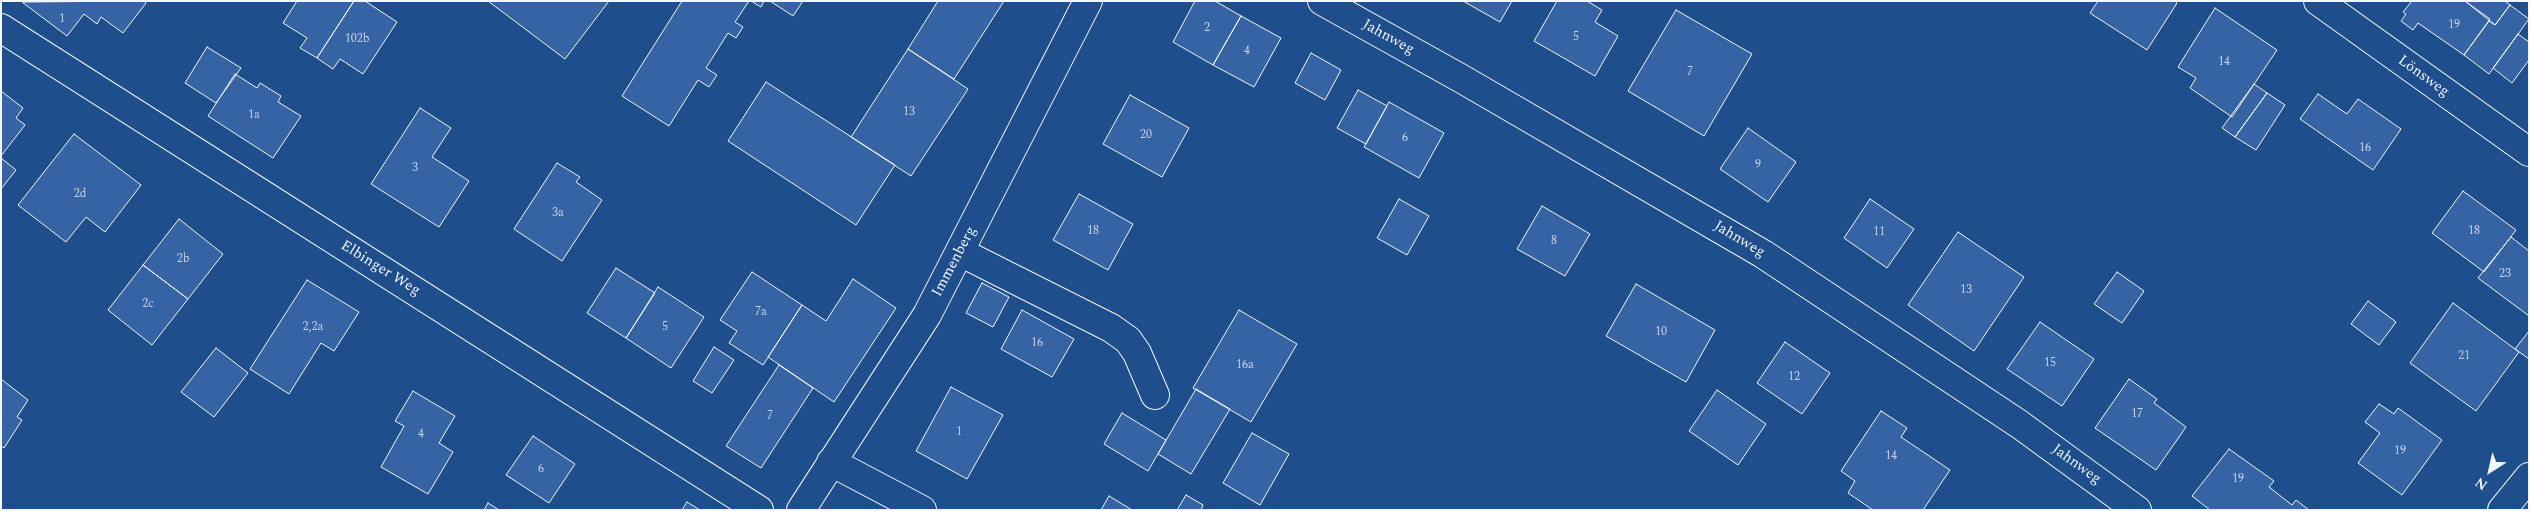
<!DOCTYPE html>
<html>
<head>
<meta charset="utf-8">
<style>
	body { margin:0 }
	#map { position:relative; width:2530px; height:511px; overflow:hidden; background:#1f4e8c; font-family:Spectral,serif }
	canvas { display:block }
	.frame { position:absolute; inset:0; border:2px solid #f2f6ff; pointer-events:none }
	.north { position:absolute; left:2465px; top:446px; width:50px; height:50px; -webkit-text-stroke:4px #1f4e8c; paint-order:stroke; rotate:215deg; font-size:14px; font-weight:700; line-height:20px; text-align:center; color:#f2f6ff }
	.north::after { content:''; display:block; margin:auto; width:18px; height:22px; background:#f2f6ff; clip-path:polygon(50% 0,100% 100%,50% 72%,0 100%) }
</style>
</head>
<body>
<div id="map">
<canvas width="2530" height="511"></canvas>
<div class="frame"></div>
<div class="north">N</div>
</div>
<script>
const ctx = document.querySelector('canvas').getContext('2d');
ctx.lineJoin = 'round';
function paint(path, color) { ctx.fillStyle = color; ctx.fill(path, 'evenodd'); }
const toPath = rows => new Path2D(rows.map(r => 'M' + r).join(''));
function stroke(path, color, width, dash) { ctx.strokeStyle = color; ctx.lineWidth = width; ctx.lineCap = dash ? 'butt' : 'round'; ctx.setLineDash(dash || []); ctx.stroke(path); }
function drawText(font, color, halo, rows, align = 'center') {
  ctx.font = font + ' Spectral,serif'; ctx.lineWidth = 4; ctx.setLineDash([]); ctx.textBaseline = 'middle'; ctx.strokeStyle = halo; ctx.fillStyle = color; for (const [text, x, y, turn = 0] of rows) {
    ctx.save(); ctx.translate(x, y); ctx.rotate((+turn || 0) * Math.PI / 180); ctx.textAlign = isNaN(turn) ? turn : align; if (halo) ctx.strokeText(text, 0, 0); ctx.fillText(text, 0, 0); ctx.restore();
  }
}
const building = toPath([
	[144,1,146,3,123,33,101,17,97,24,84,14,67,36,22,2,144,1],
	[297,1,354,1,317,58,300,48,307,38,283,23,297,1],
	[354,1,365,1,397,22,363,74,340,59,333,69,317,58,354,1],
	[488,1,609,1,565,59,488,1],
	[682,1,749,1,735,22,743,27,736,38,728,33,706,68,717,75,709,87,698,80,669,126,622,96,682,1],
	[751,1,764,1,761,7,751,1],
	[770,1,803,1,793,16,770,1],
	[938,1,1004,1,954,79,908,49,938,1],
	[1195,1,1215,1,1241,16,1213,65,1173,42,1195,1],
	[1463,1,1512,1,1500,22,1463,1],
	[1557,1,1587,1,1602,10,1595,22,1618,36,1595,76,1534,41,1557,1],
	[2098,1,2175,1,2177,3,2147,50,2090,13,2098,1],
	[2412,1,2465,1,2490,19,2464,55,2418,23,2413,30,2401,21,2406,14,2403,12,2412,1],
	[2465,1,2505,1,2510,5,2495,25,2465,1],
	[2510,5,2529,19,2489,74,2464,55,2489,21,2495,25,2510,5],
	[2215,8,2277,50,2232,117,2190,88,2196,78,2178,67,2215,8],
	[1676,10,1752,54,1704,136,1628,91,1676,10],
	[1241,16,1281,38,1254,87,1213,65,1241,16],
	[2518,34,2529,42,2529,60,2512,83,2493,68,2518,34],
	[207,47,241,68,216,103,185,83,207,47],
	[908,49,968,89,911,176,851,137,908,49],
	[1311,53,1341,70,1325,100,1295,83,1311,53],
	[235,74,257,88,260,83,281,96,278,102,301,116,273,158,208,116,235,74],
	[766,82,895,165,856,225,728,141,766,82],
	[2254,84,2267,93,2235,137,2222,128,2254,84],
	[1358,90,1387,106,1366,144,1337,128,1358,90],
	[1,91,23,108,16,118,25,125,1,156,1,91],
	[2267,93,2285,105,2256,150,2235,137,2267,93],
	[2318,94,2347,114,2358,99,2401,129,2373,170,2300,119,2318,94],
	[1130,95,1189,128,1162,177,1103,144,1130,95],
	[1389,102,1444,133,1419,178,1364,147,1389,102],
	[420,108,451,128,432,157,469,181,439,227,371,184,420,108],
	[1748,128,1796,162,1768,202,1720,169,1748,128],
	[74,134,141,185,105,232,86,217,66,242,18,205,74,134],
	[1,158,16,170,1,189,1,158],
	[557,163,580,177,576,182,602,200,562,261,514,229,557,163],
	[2463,191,2516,230,2484,272,2432,233,2463,191],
	[1079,194,1133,224,1108,270,1053,240,1079,194],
	[1399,199,1429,216,1407,255,1377,238,1399,199],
	[1870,199,1914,229,1887,268,1844,238,1870,199],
	[1542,206,1590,234,1565,276,1517,249,1542,206],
	[179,219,223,254,188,299,143,265,179,219],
	[1958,232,2024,277,1974,351,1908,305,1958,232],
	[2511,237,2529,251,2529,316,2478,278,2511,237],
	[143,265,188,299,152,345,108,310,143,265],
	[616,268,655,293,626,338,587,313,616,268],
	[752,272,802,305,763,365,729,343,737,331,720,320,752,272],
	[2117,272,2144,291,2122,323,2094,304,2117,272],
	[853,279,896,308,834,402,768,357,802,305,826,321,853,279],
	[307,280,359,312,334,351,321,343,289,394,250,369,307,280],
	[982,283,1009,297,993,327,966,313,982,283],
	[1636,284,1715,330,1686,382,1606,336,1636,284],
	[658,287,704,317,671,368,626,338,658,287],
	[2368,301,2396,322,2379,345,2351,324,2368,301],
	[2453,303,2519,352,2476,411,2410,363,2453,303],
	[1022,310,1074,339,1052,377,1001,349,1022,310],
	[1239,310,1297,344,1251,422,1193,388,1239,310],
	[2040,322,2094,359,2062,406,2007,369,2040,322],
	[2529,331,2529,359,2515,349,2529,331],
	[1785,342,1830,373,1802,414,1757,383,1785,342],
	[714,347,734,360,712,393,693,381,714,347],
	[216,348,248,373,214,417,181,392,216,348],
	[779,365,813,388,761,468,726,446,779,365],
	[1,379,28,400,17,417,22,420,4,448,1,446,1,379],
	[2129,379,2157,399,2154,403,2186,427,2156,470,2095,428,2129,379],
	[951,387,1003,415,967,479,916,451,951,387],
	[1196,389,1230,409,1191,474,1158,454,1196,389],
	[1717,390,1766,424,1738,465,1689,431,1717,390],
	[413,391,455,416,439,443,453,452,428,494,381,467,404,426,395,421,413,391],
	[2379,404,2394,414,2398,408,2442,440,2402,495,2358,463,2380,433,2365,422,2379,404],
	[1881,411,1907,428,1901,437,1950,470,1923,510,1873,510,1848,493,1855,481,1841,471,1881,411],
	[1122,413,1166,440,1148,471,1104,444,1122,413],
	[1252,433,1289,454,1260,505,1223,483,1252,433],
	[533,436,575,464,549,503,506,475,533,436],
	[2229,449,2274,481,2269,487,2292,505,2296,500,2309,510,2210,510,2192,496,2229,449],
	[1186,495,1203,505,1201,510,1177,510,1186,495],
	[1109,496,1132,510,1101,510,1109,496],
	[687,502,700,510,682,510,687,502],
	[488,503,499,510,484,510,488,503]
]);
paint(building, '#3563a3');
stroke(building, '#f2f6ff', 1);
const minor = toPath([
	[1322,1,1462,79,1763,254,2019,424,2137,510],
	[2318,1,2529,152],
	[1,28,759,510],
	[960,252,1111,328,1128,340,1137,353,1155,395],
	[831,462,922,510],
	[801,510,927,315,1088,1],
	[2502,510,2529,477]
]);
stroke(minor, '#f2f6ff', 30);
stroke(minor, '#1f4e8c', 28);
drawText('12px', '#c3d1e8', null, [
	["1",62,20],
	["19",2454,26],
	["2",1207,29],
	["5",1576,38],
	["102b",357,40],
	["4",1247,52],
	["14",2224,63],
	["7",1690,73],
	["13",909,113],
	["1a",254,116],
	["20",1146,136],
	["6",1405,139],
	["16",2365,149],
	["9",1758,166],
	["3",415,169],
	["2d",80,195],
	["3a",558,214],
	["18",1093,232],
	["18",2474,232],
	["11",1879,233],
	["8",1554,242],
	["2b",183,260],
	["23",2505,275],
	["13",1966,291],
	["2c",148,305],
	["7a",761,313],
	["2,2a",313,328],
	["5",665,328],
	["10",1661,333],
	["16",1037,344],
	["21",2464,357],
	["15",2050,364],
	["16a",1245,366],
	["12",1794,378],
	["17",2137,415],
	["7",770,417],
	["1",959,433],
	["4",421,435],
	["19",2400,452],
	["14",1891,457],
	["6",541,470],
	["19",2238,480]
]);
drawText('15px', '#f2f6ff', '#1f4e8c', [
	["Jahnweg",1388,38,29],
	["Lönsweg",2423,77,36],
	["Jahnweg",1739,240,31],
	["Immenberg",955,262,-62],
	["Elbinger Weg",380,269,32],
	["Jahnweg",2076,465,36]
]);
</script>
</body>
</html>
